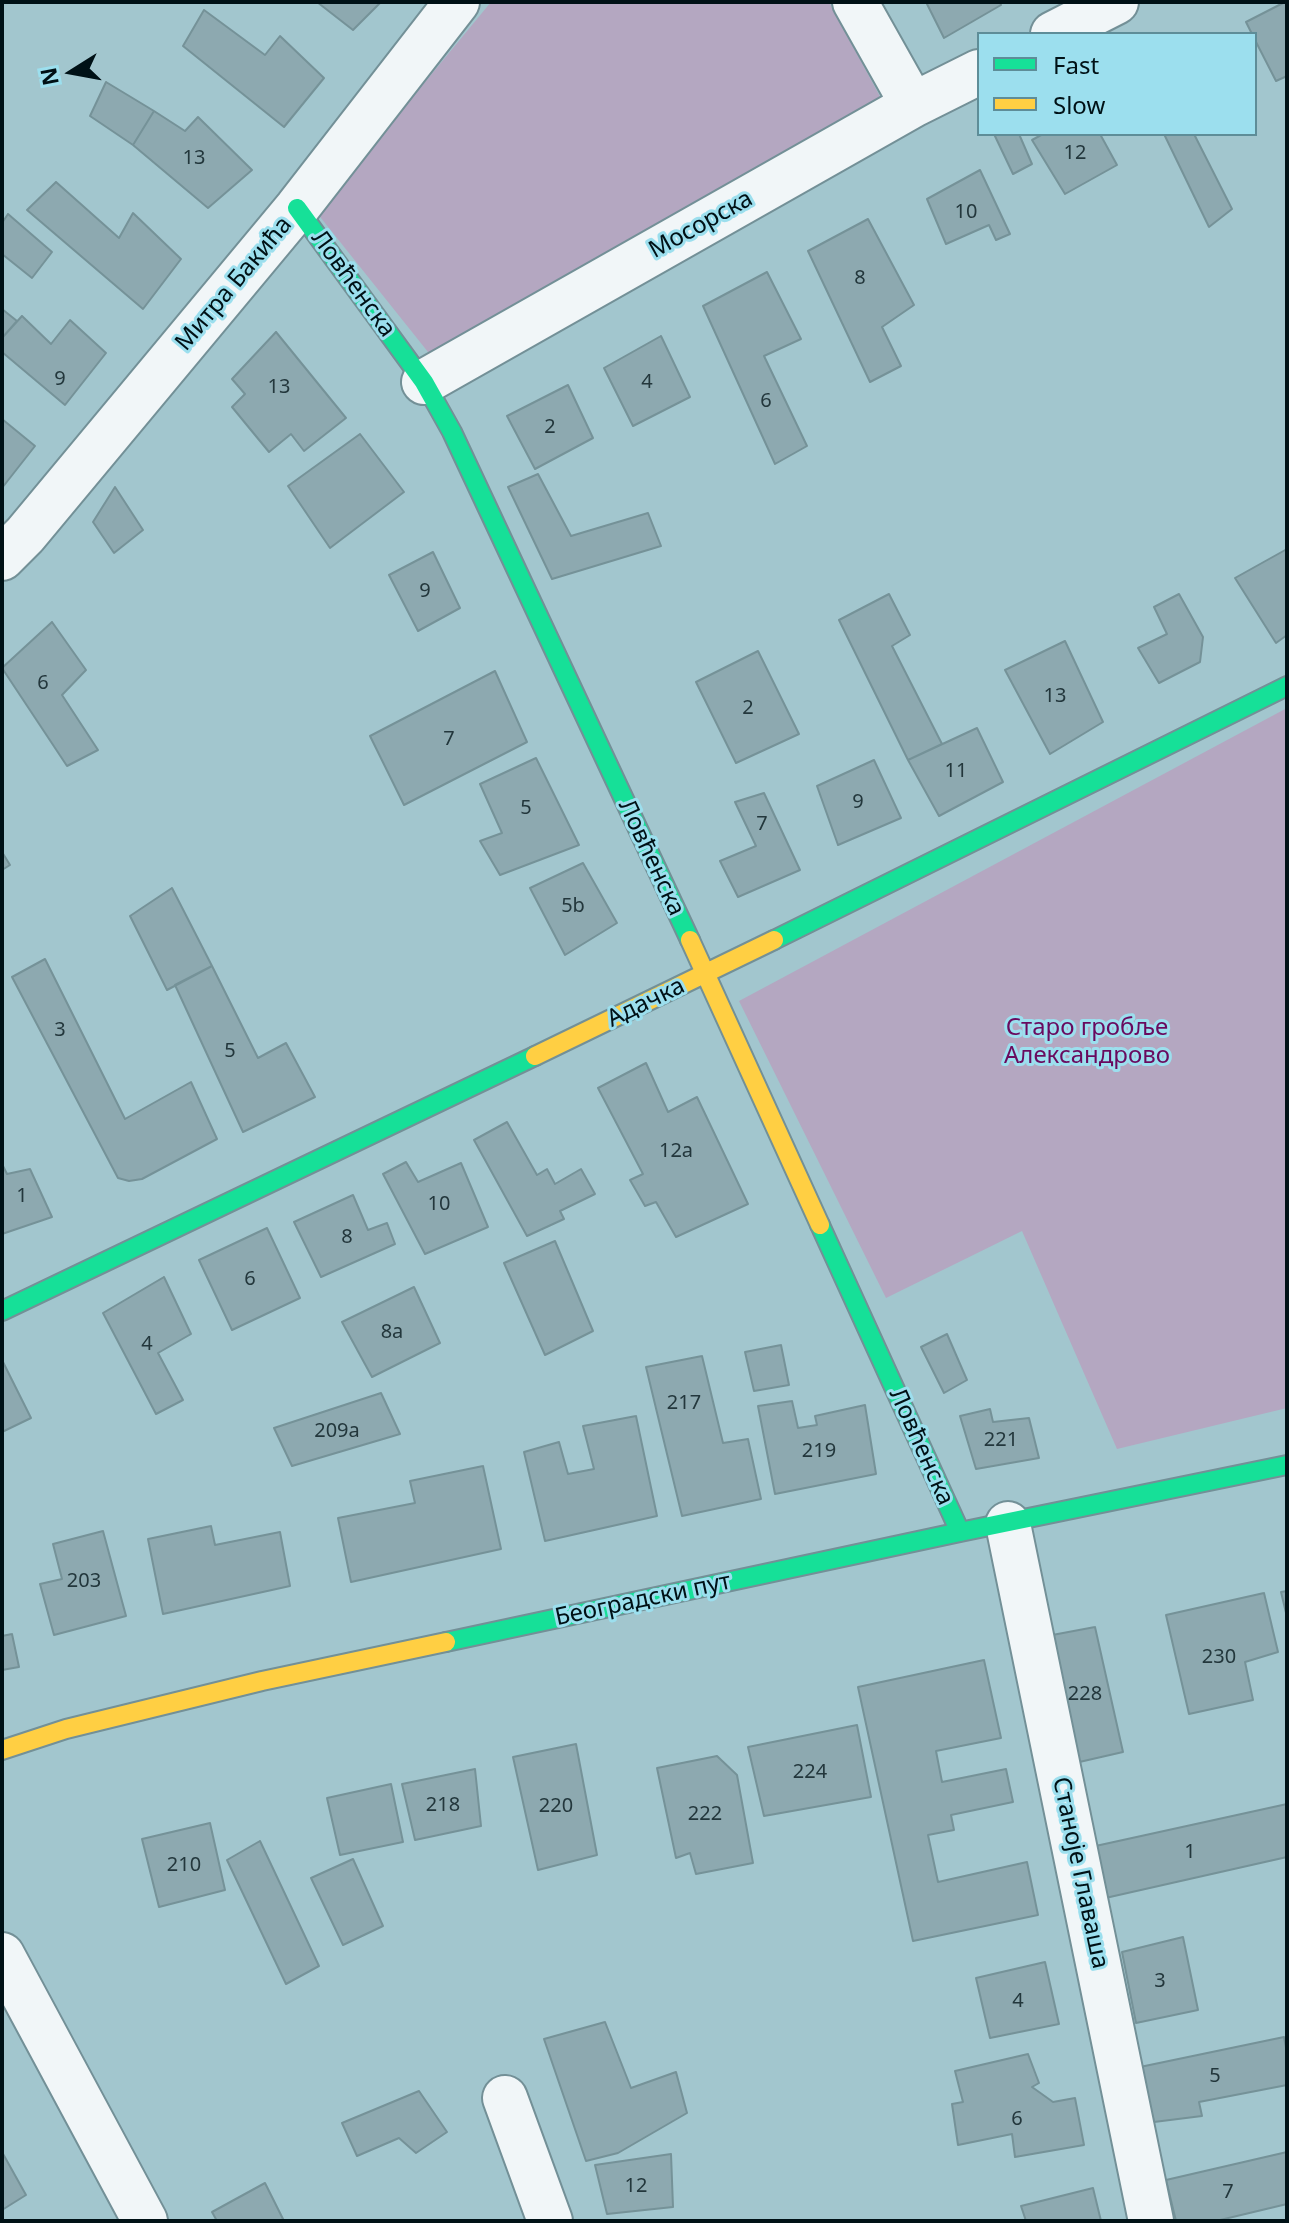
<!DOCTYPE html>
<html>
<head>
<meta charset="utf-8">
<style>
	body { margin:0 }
	#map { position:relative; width:1289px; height:2223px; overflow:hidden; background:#a2c6ce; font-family:"Noto Sans",sans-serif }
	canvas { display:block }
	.frame { position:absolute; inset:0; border:4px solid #001116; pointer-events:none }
	.legend { position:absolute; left:977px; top:32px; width:280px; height:104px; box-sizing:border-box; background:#9cdfee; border:2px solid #5e8d98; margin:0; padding:10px 14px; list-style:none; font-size:24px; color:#001116 }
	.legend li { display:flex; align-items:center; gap:16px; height:40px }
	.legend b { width:40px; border:2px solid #5e8d98 }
	.north { position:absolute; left:32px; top:32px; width:80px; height:80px; -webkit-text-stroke:6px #9cdfee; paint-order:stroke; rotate:259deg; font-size:22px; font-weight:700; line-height:32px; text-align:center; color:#001116 }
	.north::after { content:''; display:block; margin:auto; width:28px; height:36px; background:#001116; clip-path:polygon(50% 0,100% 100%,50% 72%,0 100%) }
</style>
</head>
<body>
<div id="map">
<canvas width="1289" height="2223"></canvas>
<div class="frame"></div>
<ul class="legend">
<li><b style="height:10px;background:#16e098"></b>Fast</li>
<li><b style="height:10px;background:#ffcf43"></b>Slow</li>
</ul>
<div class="north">N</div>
</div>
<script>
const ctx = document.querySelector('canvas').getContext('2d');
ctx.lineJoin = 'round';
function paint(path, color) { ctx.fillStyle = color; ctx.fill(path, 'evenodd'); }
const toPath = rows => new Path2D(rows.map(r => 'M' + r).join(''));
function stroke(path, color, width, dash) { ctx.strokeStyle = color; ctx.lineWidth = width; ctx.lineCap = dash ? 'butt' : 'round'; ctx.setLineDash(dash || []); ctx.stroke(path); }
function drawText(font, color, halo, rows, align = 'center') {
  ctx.font = font + ' "Noto Sans",sans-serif'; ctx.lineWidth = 6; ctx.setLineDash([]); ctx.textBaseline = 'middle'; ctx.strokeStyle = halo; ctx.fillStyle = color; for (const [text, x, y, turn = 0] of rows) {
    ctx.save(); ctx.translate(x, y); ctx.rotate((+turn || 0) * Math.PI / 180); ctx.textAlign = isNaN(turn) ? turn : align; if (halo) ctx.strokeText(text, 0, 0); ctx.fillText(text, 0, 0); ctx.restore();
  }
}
paint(toPath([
	[491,2,829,2,883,102,432,357,317,213],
	[1287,708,1287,1408,1117,1449,1022,1231,886,1298,739,1001]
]), '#b4a7c1');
const building = toPath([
	[317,2,381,2,353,30,317,2],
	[926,2,1000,2,1001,5,944,38,926,2],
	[1285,2,1287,2,1287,76,1276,81,1255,40,1255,34,1252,34,1246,22,1285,2],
	[204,10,265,55,280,36,324,78,284,127,183,46,204,10],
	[106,82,154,111,133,145,90,116,106,82],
	[154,111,185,131,198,117,252,170,208,208,133,145,154,111],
	[994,134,1019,134,1032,164,1013,174,994,134],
	[1043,134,1100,134,1117,165,1065,194,1032,140,1043,134],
	[1164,134,1194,134,1232,209,1209,227,1164,134],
	[980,170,1010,234,996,240,989,225,946,244,927,199,980,170],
	[56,182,119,238,133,213,181,259,143,309,27,210,56,182],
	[8,214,52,252,32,278,2,254,2,223,8,214],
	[868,219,914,305,882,327,901,366,870,382,808,251,868,219],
	[767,272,801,339,764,356,807,446,775,464,703,306,767,272],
	[2,309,17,321,2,338,2,309],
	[22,316,51,344,70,320,106,353,65,405,2,352,2,338,22,316],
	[276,332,346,418,304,451,291,434,269,452,232,407,245,394,232,379,276,332],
	[661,336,690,397,633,426,604,368,661,336],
	[568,385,593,438,535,469,507,416,568,385],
	[2,419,35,446,2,488,2,419],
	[360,434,404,492,330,548,288,486,360,434],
	[538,474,571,536,648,513,661,546,552,579,508,487,538,474],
	[115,487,143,530,114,553,93,522,115,487],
	[1287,549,1287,635,1276,643,1235,578,1287,549],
	[433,552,460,608,418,631,389,575,433,552],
	[889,594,910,635,892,646,942,744,908,760,839,620,889,594],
	[1179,594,1203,637,1200,662,1159,683,1138,648,1167,634,1154,607,1179,594],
	[52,622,86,670,62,695,98,750,67,766,2,668,52,622],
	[1065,641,1103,722,1050,754,1005,670,1065,641],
	[758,651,799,734,736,763,696,682,758,651],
	[495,671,527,742,404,805,370,736,495,671],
	[977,728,1003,782,939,816,908,760,977,728],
	[536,758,579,845,500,875,480,841,502,833,480,784,536,758],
	[874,760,901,818,838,845,817,786,874,760],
	[764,793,800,870,738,897,720,861,756,846,735,802,764,793],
	[2,852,10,865,2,870,2,852],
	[583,863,617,923,565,955,530,888,583,863],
	[172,888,212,966,167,990,130,916,172,888],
	[45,959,125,1119,191,1082,217,1139,142,1179,129,1181,118,1178,12,977,45,959],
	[212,966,258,1058,286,1043,315,1097,243,1132,175,985,212,966],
	[646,1063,668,1112,697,1097,748,1204,676,1237,656,1202,645,1206,630,1180,643,1174,598,1088,646,1063],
	[507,1122,537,1175,547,1169,555,1184,581,1169,595,1194,560,1211,564,1219,527,1236,474,1140,507,1122],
	[406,1162,418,1182,461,1163,488,1227,425,1254,383,1174,406,1162],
	[2,1164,7,1174,30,1169,52,1217,2,1234,2,1164],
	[353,1195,368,1230,387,1223,395,1244,321,1277,294,1222,353,1195],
	[267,1228,300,1298,232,1330,199,1260,267,1228],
	[555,1241,593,1331,545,1355,504,1263,555,1241],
	[164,1277,191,1334,158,1353,183,1400,156,1414,103,1313,164,1277],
	[414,1287,440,1343,372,1377,342,1322,414,1287],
	[947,1334,967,1380,944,1393,921,1347,947,1334],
	[781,1345,789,1385,754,1391,745,1352,781,1345],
	[702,1356,723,1443,748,1439,761,1499,682,1516,646,1367,702,1356],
	[2,1360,31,1418,2,1432,2,1360],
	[381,1393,400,1434,292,1466,274,1428,381,1393],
	[792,1401,798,1428,817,1425,815,1416,865,1405,876,1474,775,1494,758,1406,792,1401],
	[990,1409,993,1422,1029,1418,1039,1458,976,1469,960,1416,990,1409],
	[636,1416,657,1516,545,1541,524,1452,559,1442,568,1474,594,1469,583,1426,636,1416],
	[483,1466,501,1549,351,1582,338,1518,415,1503,410,1481,483,1466],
	[211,1526,215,1545,280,1532,290,1586,163,1614,148,1539,211,1526],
	[103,1531,126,1616,54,1635,40,1584,62,1579,53,1544,103,1531],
	[1287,1591,1287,1617,1281,1592,1287,1591],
	[1264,1593,1278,1652,1245,1662,1253,1700,1189,1714,1166,1615,1264,1593],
	[1095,1627,1123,1752,1075,1763,1047,1636,1095,1627],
	[12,1634,19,1667,2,1670,2,1636,12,1634],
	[984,1660,1001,1738,936,1751,942,1782,1006,1769,1013,1802,951,1815,954,1830,928,1835,938,1882,1027,1862,1038,1915,913,1941,858,1687,984,1660],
	[857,1725,871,1797,764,1816,748,1747,857,1725],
	[576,1744,597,1855,538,1870,513,1757,576,1744],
	[717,1756,737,1775,753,1863,696,1874,690,1853,676,1858,657,1768,717,1756],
	[475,1769,481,1826,415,1840,402,1784,475,1769],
	[391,1784,403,1842,340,1855,327,1798,391,1784],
	[1287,1804,1287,1857,1101,1899,1091,1847,1287,1804],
	[210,1823,225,1890,159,1907,142,1839,210,1823],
	[260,1841,319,1966,286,1984,227,1860,260,1841],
	[353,1859,383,1926,343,1945,311,1878,353,1859],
	[1183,1937,1198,2010,1136,2023,1122,1952,1183,1937],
	[1045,1962,1059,2024,990,2038,976,1978,1045,1962],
	[605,2022,631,2088,676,2072,687,2113,618,2153,586,2161,544,2039,605,2022],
	[1284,2037,1287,2053,1287,2085,1199,2102,1202,2116,1154,2122,1140,2067,1284,2037],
	[1028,2054,1039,2083,1032,2087,1053,2102,1075,2098,1084,2145,1015,2157,1012,2134,958,2145,952,2104,963,2102,955,2071,1028,2054],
	[419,2091,447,2132,416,2153,399,2138,357,2156,342,2123,419,2091],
	[2,2152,26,2195,2,2210,2,2152],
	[1287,2152,1287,2204,1216,2221,1176,2221,1166,2180,1287,2152],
	[671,2154,673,2207,607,2214,595,2165,671,2154],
	[265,2183,284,2221,217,2221,212,2212,265,2183],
	[1093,2188,1101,2221,1026,2221,1021,2206,1093,2188]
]);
paint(building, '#8da9b0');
stroke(building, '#759298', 2);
const street = toPath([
	[855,2,913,105],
	[1053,34,1116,2],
	[424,382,913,105,979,72],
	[2,558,25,535,297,208,457,2],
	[1008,1524,1151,2221],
	[2,1955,145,2221],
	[505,2098,550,2221]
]);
const fast = toPath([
	[297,208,424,382,452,432,690,940],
	[774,940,1287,686],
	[820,1225,960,1532],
	[2,1311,535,1056],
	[446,1642,960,1532,1287,1465]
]);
const slow = toPath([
	[690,940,820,1225],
	[535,1056,774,940],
	[2,1750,66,1729,262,1681,446,1642]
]);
stroke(street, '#739097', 48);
stroke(fast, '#739097', 22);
stroke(slow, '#739097', 22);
stroke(street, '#f1f6f8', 44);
stroke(fast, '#16e098', 18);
stroke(slow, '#ffcf43', 18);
drawText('20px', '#23373c', null, [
	["12",1075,153],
	["13",194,158],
	["10",966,212],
	["8",860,278],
	["9",60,379],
	["4",647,382],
	["13",279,387],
	["6",766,401],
	["2",550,427],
	["9",425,591],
	["6",43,683],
	["13",1055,696],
	["2",748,708],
	["7",449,739],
	["11",956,771],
	["9",858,802],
	["5",526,808],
	["7",762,824],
	["5b",573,906],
	["3",60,1030],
	["5",230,1051],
	["12a",676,1151],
	["1",22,1196],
	["10",439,1204],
	["8",347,1237],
	["6",250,1279],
	["8a",392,1332],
	["4",147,1344],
	["217",684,1403],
	["209a",337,1431],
	["221",1001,1440],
	["219",819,1451],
	["203",84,1581],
	["230",1219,1657],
	["228",1085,1694],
	["224",810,1772],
	["218",443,1805],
	["220",556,1806],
	["222",705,1814],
	["1",1190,1852],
	["210",184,1865],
	["3",1160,1981],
	["4",1018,2001],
	["5",1215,2076],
	["6",1017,2119],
	["12",636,2186],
	["7",1228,2192]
]);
drawText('24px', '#001116', '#9cdfee', [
	["Мосорска",701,225,-29],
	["Митра Бакића",234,284,-50],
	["Ловћенска",353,284,54],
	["Ловћенска",651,858,65],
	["Адачка",646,1003,-26],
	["Ловћенска",921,1447,66],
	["Београдски пут",643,1600,-12],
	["Станоје Главаша",1080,1873,78]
]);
drawText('24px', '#690a5e', '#9cdfee', [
	["Старо гробље",1087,1028],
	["Александрово",1087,1056]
]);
</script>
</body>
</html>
